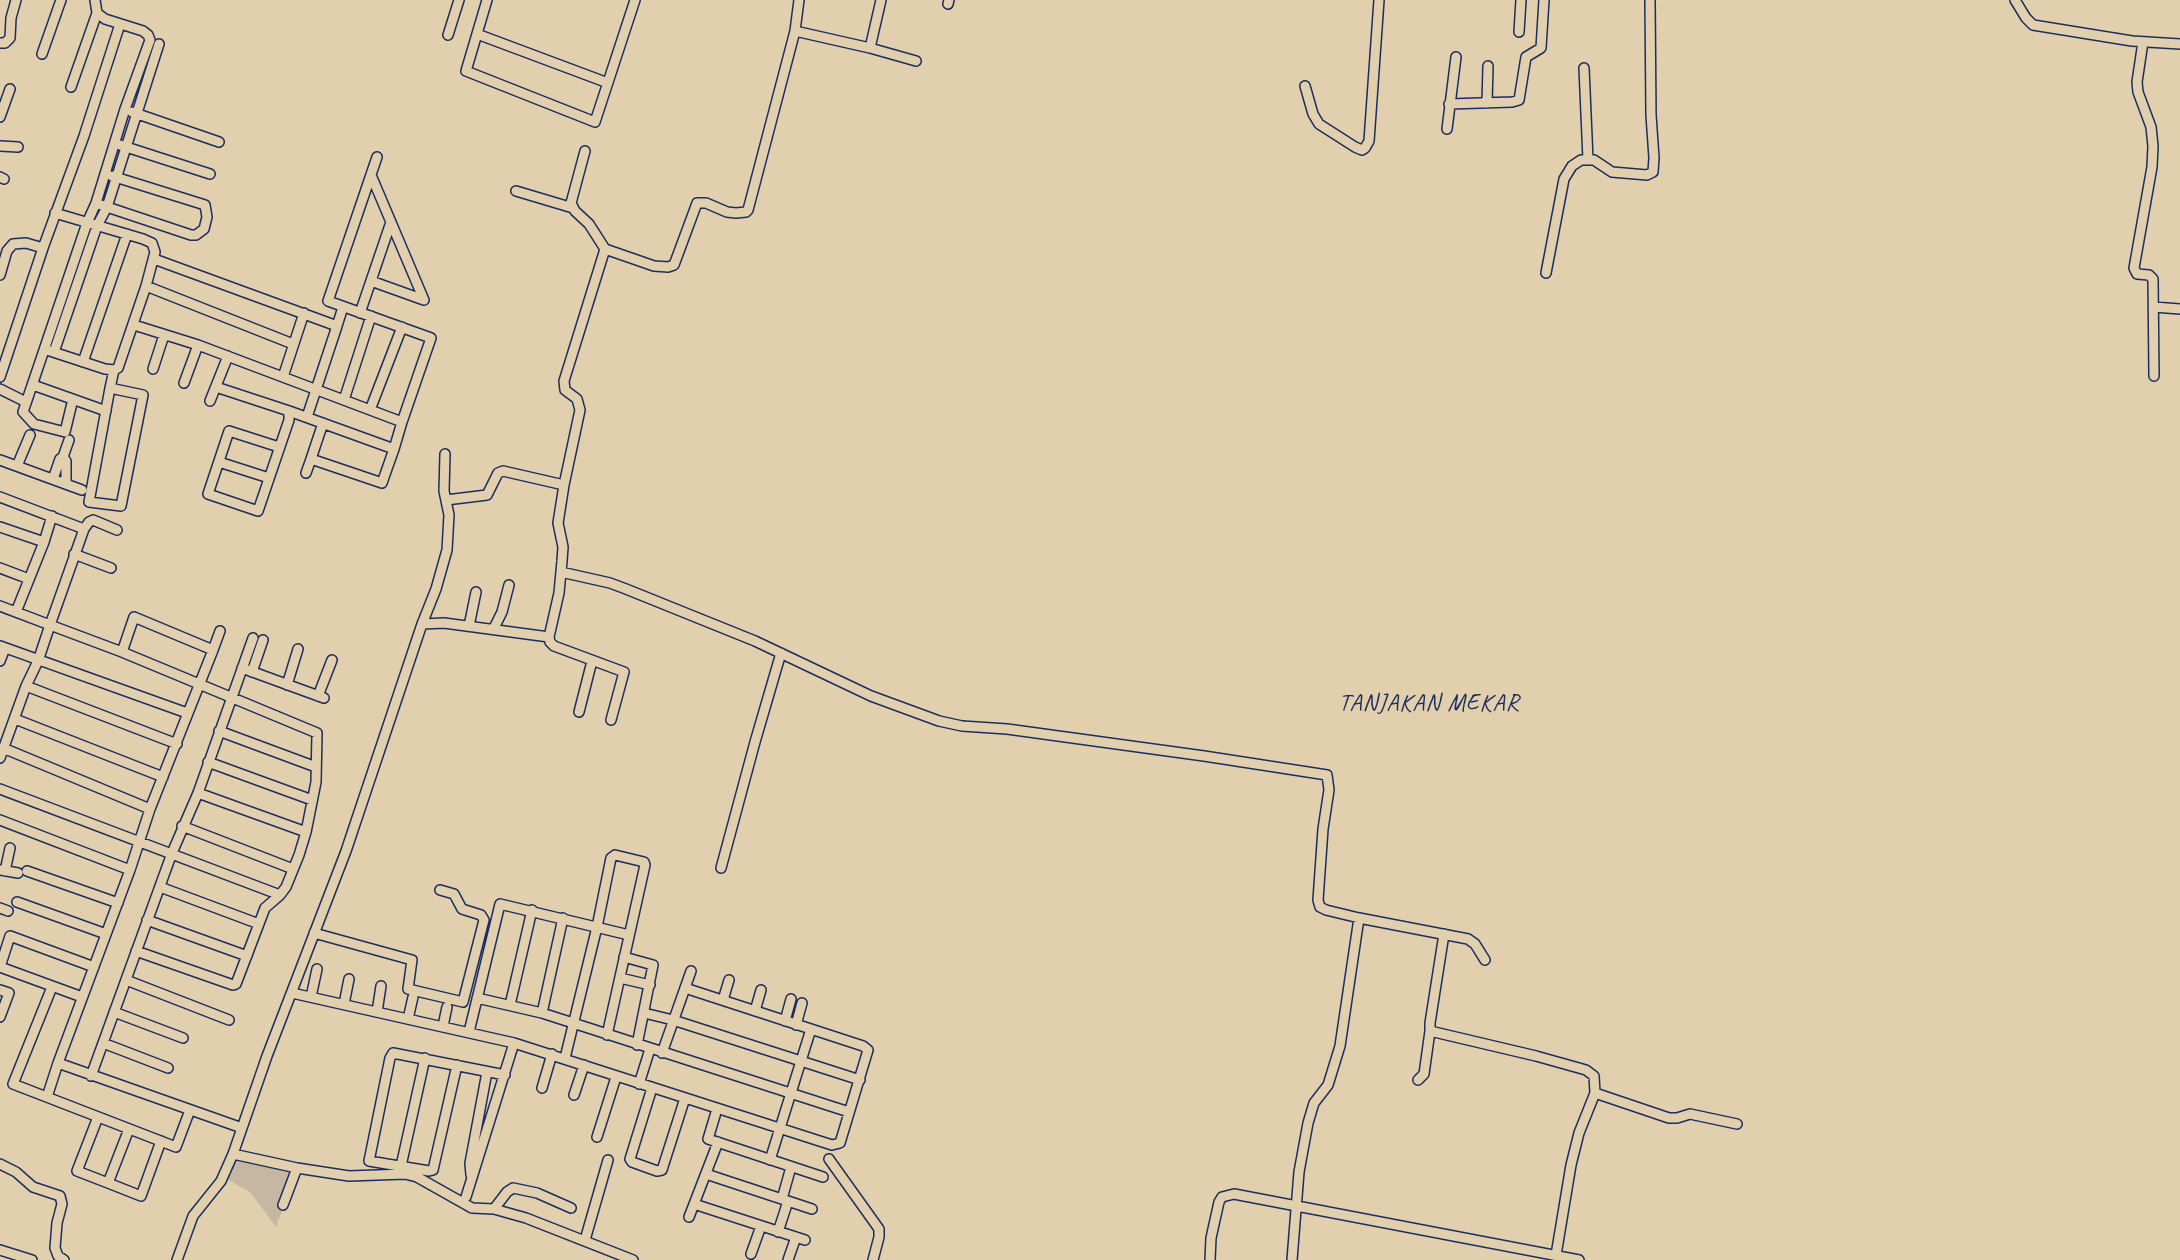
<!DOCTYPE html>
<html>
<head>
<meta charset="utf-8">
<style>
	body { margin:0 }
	canvas { display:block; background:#e2cfad }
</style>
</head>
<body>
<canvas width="2180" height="1260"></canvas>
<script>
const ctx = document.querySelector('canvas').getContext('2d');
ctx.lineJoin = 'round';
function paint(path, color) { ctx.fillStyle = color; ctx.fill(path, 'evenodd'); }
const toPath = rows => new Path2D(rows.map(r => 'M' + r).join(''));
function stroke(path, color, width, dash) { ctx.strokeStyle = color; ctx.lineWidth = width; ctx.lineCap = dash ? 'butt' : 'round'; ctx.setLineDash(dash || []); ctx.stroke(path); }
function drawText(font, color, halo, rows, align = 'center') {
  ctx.font = font + ' Caveat,sans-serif'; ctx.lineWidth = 4.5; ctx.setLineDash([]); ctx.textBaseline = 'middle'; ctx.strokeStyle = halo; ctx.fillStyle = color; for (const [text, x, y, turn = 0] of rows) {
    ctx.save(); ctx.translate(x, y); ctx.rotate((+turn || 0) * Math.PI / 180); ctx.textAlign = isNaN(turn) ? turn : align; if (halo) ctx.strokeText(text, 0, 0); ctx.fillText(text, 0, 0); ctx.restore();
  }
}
paint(toPath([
	[235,1153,298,1166,276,1227,250,1192,225,1178]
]), '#c5b7a1');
const minor = toPath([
	[487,0,466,71,595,122,635,0],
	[2015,0,2026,18,2033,25,2132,41,2180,44],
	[948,4,949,0],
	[795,31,870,48,916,61],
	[1519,32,1521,0],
	[477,34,608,83],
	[448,35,459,0],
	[2143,42,2137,82,2138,92,2151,127,2153,146,2152,167,2134,268,2137,274,2149,275,2153,279,2154,376],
	[0,43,5,43,10,38,11,18,16,0],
	[870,48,881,0],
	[42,54,61,0],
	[1584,68,1588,160],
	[1305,86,1313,114,1319,124,1355,147,1362,150,1365,148,1369,141,1379,0],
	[71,87,97,13],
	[1487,103,1488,66],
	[1449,104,1512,102,1519,100,1526,57,1541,48,1544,0],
	[132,112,219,142],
	[0,117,10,89],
	[1447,129,1456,57],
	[120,145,210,174],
	[0,146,18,147],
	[585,151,571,203,575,211,589,224,605,249,654,266,668,267,674,265,697,203,706,203,727,212,736,213,746,212,748,210,795,31,799,0],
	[371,175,424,300,371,281],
	[0,177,4,179],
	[516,191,573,208],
	[101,205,191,235,196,235,204,229,207,217,205,205,112,176],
	[154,259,337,326,307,417],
	[1546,273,1564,179,1572,166,1581,160,1594,160,1612,172,1647,175,1653,172,1654,158,1651,115,1650,0],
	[0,275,7,251,13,244,26,243,43,248,84,136,120,24],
	[146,286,293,344],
	[2154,307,2180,309],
	[360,313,391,222],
	[134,325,198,345,402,422,431,338,328,301,377,157],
	[337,326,343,307],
	[50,351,105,369,114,370,118,368,146,286,155,252,152,243,143,239,55,213],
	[54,352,97,226,107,207,159,44],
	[83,362,127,234],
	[153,369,164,335],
	[0,377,43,248],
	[283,377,304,313],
	[184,383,198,345],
	[33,385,106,411],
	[216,387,289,411,289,420,258,511,208,494,229,431,279,447],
	[110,388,143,395,121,506,89,502,110,388,114,370],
	[0,389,26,402],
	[73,399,65,432,34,424,23,412,87,223,96,203,125,109,150,40,148,35,143,31,105,19,97,13,95,0],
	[344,400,371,316],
	[210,401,228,356],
	[370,410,402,327],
	[289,411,394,449,402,422],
	[323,423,311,459,382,483,394,449],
	[63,457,69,440],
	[0,460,82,490],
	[219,462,269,478],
	[17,466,30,435],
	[306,473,311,459],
	[53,479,60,459,63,457,66,461,66,484],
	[0,497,84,529,50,625,0,606],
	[446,500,487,495,498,473,503,471,564,485],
	[0,527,44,542],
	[84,529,89,522,93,520,117,530],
	[74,554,111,568],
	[0,568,29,579],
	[561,572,610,583,626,589,755,641,871,696,939,721,962,726,1007,729,1204,756,1327,775,1329,790,1323,829,1318,900,1320,907,1326,910,1359,918,1468,939,1475,944,1485,960],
	[16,612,44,542,52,516],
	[422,624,436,589,447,550,449,515,444,491,445,454],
	[469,626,476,592],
	[494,628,502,612,509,585],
	[549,637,550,642,554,646,624,672,611,720],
	[0,646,187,713],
	[213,650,220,631],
	[122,652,134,617,213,650,150,809,130,870,58,1063,242,1128],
	[0,661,5,648],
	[242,668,324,698],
	[252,672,263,640],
	[287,685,298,649],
	[26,686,177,744],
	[318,696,332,660],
	[579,712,592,661],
	[15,719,163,777],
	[219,731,316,767],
	[3,748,150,809],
	[0,758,26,686,38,661,50,625,122,652,317,733,316,782,306,832,299,855,286,887,280,895,265,908,236,984,233,985,136,951],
	[208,762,312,800],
	[0,789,280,895],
	[198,793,306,832],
	[0,820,130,870],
	[182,826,293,869],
	[721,868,755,742,781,653],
	[1,870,18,873],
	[5,871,10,848],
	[27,871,118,903],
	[160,887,259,924],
	[17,902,106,934],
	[0,908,8,911],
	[147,920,247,956],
	[314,933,412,960,408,989,463,1002,484,920,481,915,462,909,454,894,440,890],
	[1444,934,1430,1023,1430,1031,1536,1056,1586,1070,1594,1076,1595,1093,1669,1118,1677,1118,1690,1114,1737,1124],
	[624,957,653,965,637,1045],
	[0,967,10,936,94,967],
	[0,967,82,997],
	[620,978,650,985],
	[126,980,229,1020],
	[52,987,13,1084,176,1147,190,1110],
	[0,990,9,993,0,1017],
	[292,993,514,1043,832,1145,840,1143,868,1050,863,1046,685,988],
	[311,997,317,969],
	[477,998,542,1013,849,1112],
	[723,1000,729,980],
	[344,1004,349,979],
	[510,1005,532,910],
	[755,1011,761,990],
	[114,1012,183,1038],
	[377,1012,381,986],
	[542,1013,563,918],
	[644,1013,673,1020,860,1080],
	[408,1019,413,997],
	[785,1021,791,999],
	[796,1025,802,1003],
	[443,1026,447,1007],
	[469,1032,500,904,629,935],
	[103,1043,168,1068],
	[662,1053,691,971],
	[565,1058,597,927,611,858,615,855,644,862,645,865,607,1035],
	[457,1065,433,1170,429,1171,369,1161,390,1058,393,1053,505,1075],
	[91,1076,172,853,198,793,253,638],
	[1418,1080,1424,1074,1430,1031],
	[639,1084,650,1049],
	[542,1088,552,1054],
	[652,1088,630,1159,632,1162,657,1171,662,1170,685,1098],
	[574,1095,584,1065],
	[47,1097,58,1063],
	[717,1109,708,1139,823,1177],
	[98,1117,77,1171,108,1183,141,1196,161,1141],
	[597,1137,616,1077],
	[233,1154,297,1168,349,1176,405,1174,417,1177,472,1208,494,1209,526,1218,633,1260],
	[829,1159,879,1229,879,1237,873,1260],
	[770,1160,811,1029],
	[0,1164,16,1172,33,1187,60,1196,62,1204,57,1223,55,1248,58,1256,64,1260],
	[401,1166,425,1058],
	[706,1174,812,1209],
	[471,1175,470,1163,487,1072],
	[108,1183,129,1129],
	[466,1197,514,1043],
	[782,1199,791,1167],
	[694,1204,805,1240],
	[283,1205,297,1168],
	[494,1209,507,1192,513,1188,537,1193,571,1208],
	[689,1217,718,1142],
	[778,1232,788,1201],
	[585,1240,608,1160],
	[0,1250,32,1260],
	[751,1254,761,1226],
	[1556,1255,1571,1165,1579,1133,1595,1093],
	[177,1260,193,1216,221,1181,233,1154,267,1056,346,851,422,624,444,623,549,637,559,593,562,561,563,547,558,523,564,485,580,410,577,399,565,390,564,381,605,249],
	[788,1260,796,1237],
	[1210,1260,1211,1238,1219,1202,1222,1197,1234,1194,1579,1260],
	[1292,1260,1299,1172,1308,1123,1314,1103,1328,1085,1340,1046,1359,918]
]);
stroke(minor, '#1b2f5e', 12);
stroke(minor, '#e2cfad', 9);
ctx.letterSpacing = '1px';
drawText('24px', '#1b2f5e', '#e2cfad', [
	["TANJAKAN MEKAR",1429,704]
]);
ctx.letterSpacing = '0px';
</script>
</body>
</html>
